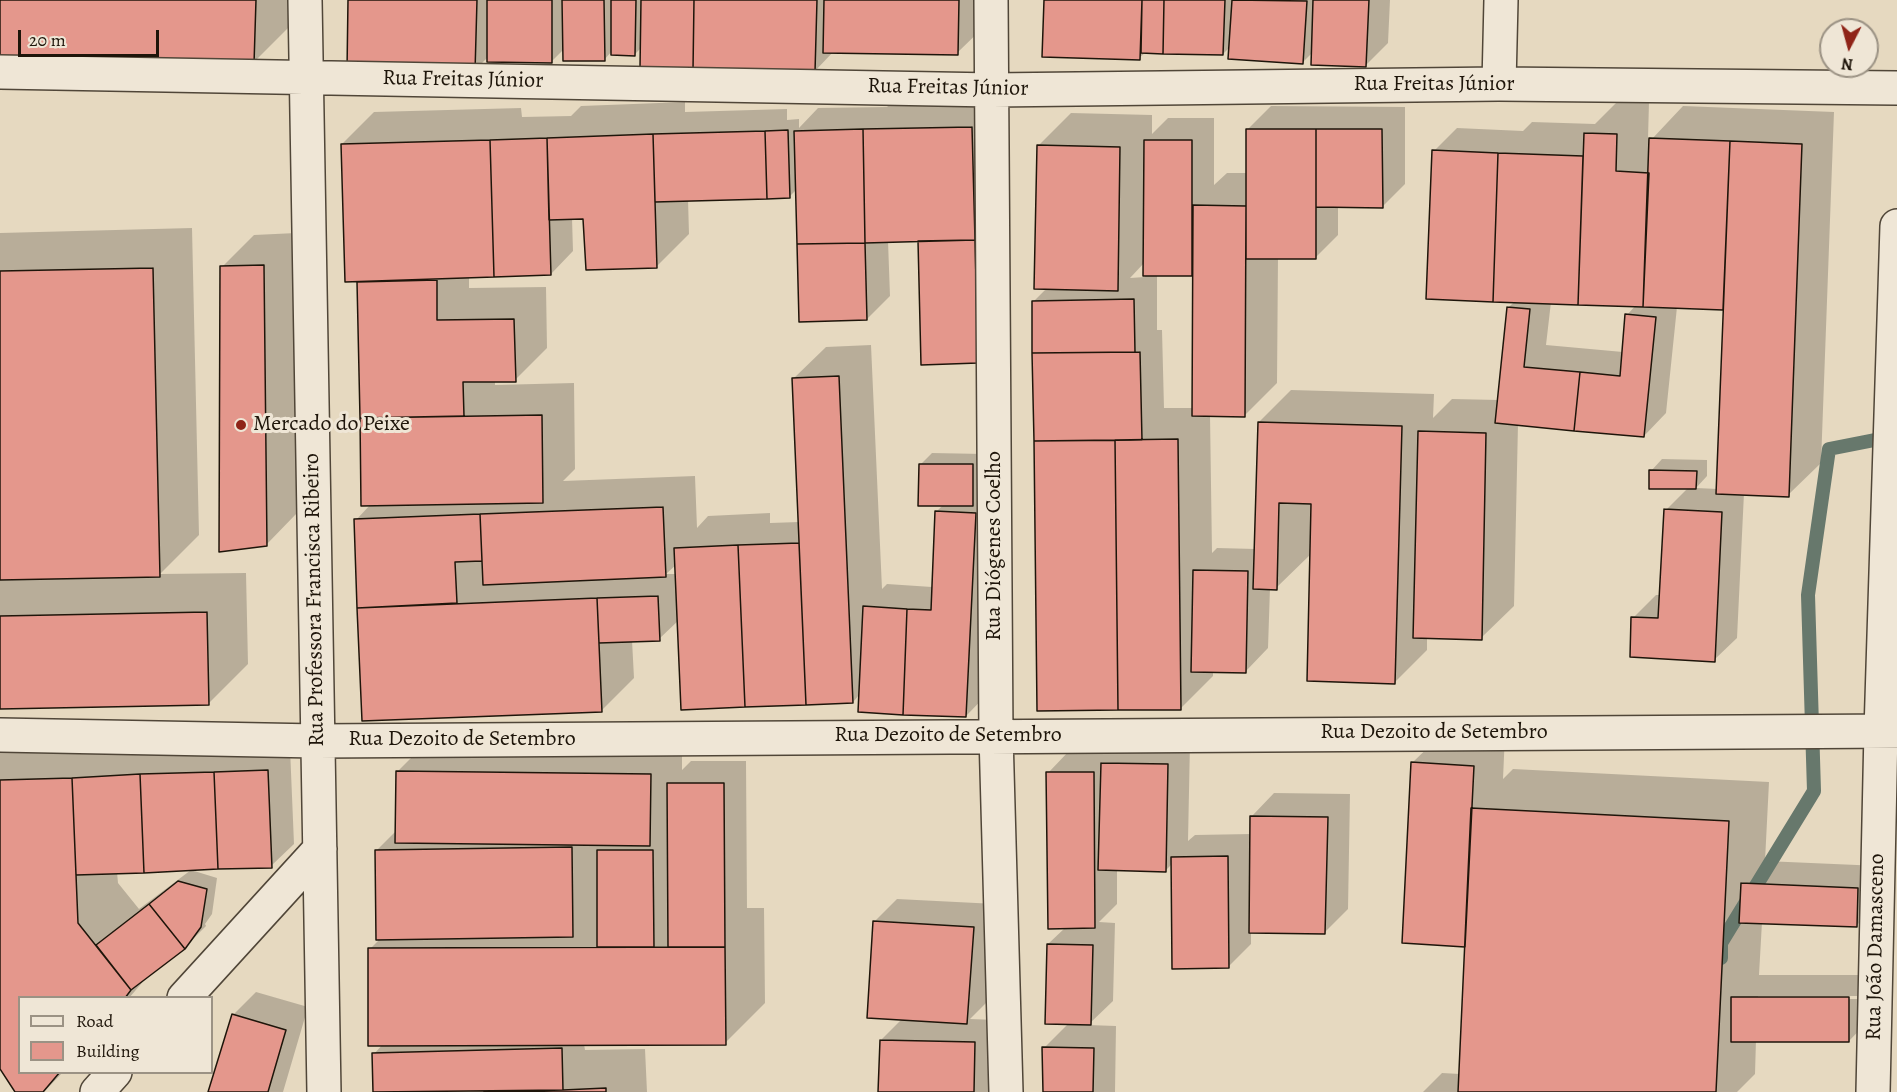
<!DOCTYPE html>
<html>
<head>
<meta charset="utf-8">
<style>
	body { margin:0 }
	#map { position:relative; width:1897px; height:1092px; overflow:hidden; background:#e6d9c0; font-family:Alegreya,serif }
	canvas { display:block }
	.legend { position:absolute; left:18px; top:996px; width:195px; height:78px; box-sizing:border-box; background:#efe6d6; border:2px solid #9b9284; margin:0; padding:8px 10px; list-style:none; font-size:18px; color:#1e150a }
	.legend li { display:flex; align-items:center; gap:12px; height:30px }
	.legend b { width:30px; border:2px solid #9b9284 }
	.north { position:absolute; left:1819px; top:18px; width:60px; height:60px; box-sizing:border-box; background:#efe6d6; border:2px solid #9b9284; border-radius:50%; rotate:186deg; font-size:16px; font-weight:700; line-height:24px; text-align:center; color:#1e150a }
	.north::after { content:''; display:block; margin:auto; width:21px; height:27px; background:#8f2418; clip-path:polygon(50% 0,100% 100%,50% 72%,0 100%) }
	.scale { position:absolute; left:18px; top:30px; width:141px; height:27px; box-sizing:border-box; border:3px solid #1e150a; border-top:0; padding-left:8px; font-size:18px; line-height:21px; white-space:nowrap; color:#1e150a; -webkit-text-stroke:4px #efe6d6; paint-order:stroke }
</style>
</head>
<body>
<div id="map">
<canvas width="1897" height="1092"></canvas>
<ul class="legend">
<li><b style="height:8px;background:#efe6d6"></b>Road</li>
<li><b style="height:16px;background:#e4978c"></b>Building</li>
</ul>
<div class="north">N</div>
<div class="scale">20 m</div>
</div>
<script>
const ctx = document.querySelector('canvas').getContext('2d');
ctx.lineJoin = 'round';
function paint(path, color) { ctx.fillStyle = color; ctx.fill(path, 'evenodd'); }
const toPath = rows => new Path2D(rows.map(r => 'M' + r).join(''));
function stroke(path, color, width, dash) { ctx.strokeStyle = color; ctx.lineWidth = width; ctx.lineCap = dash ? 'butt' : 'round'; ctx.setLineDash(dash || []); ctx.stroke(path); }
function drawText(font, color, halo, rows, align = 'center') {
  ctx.font = font + ' Alegreya,serif'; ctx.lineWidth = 6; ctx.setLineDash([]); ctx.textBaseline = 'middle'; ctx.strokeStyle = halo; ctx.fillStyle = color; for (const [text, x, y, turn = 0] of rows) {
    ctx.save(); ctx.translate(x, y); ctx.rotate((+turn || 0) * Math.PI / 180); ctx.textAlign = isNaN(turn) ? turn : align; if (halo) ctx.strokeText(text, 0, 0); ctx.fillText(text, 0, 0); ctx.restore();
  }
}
paint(toPath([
	[0,0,294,0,294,22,254,62,0,55],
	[349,0,990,0,990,21,957,53,834,51,815,71,642,47,635,54,612,51,604,60,564,49,552,61,488,57,475,70],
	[1045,0,1390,0,1388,43,1365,66,1313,52,1303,62,1231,46,1223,54,1146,52,1139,58],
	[1004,95,1000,339,919,240,888,241,890,296,867,319,797,189,790,196,688,199,689,234,656,267,585,217,572,218,573,251,551,274,469,276,469,288,546,287,547,348,515,380,495,380,495,385,574,383,575,469,563,481,695,476,697,528,708,516,770,513,770,523,799,522,793,379,826,347,871,345,882,589,887,584,932,587,934,585,937,511,944,504,920,465,932,453,984,454,998,683,966,716,860,694,853,702,682,709,679,620,659,639,632,640,634,678,601,711,363,720,356,520,371,504,362,504,358,280,342,144,374,112,521,108,522,117,571,116,581,106,685,102,685,112,787,109,787,120,799,119,799,128,818,108,887,107,897,97],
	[677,564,677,574,666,574],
	[1618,101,1649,102,1648,139,1651,140,1683,106,1834,112,1821,463,1788,495,1744,493,1737,638,1714,660,1633,618,1656,595,1661,595,1666,510,1688,488,1651,471,1662,459,1707,460,1707,476,1696,488,1718,489,1725,309,1677,307,1666,413,1644,436,1518,424,1514,606,1481,638,1427,637,1427,650,1395,682,1312,553,1276,588,1270,588,1268,648,1246,671,1213,670,1213,676,1181,708,1039,710,1034,301,1047,288,1038,146,1071,113,1152,115,1152,134,1168,118,1214,118,1214,185,1227,173,1248,173,1248,129,1271,106,1405,107,1405,184,1382,207,1338,206,1338,235,1315,258,1278,258,1277,383,1245,415,1210,415,1212,553,1217,548,1256,549,1259,422,1291,390,1434,394,1433,418,1452,399,1499,400,1508,308,1515,301,1434,151,1457,128,1523,131,1532,122,1595,124],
	[1145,262,1145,277,1130,278],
	[1194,273,1193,408,1164,408,1162,330,1157,330,1157,275,1192,275],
	[1551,302,1636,305,1627,315,1623,352,1546,345],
	[192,228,199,535,160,574,246,573,248,664,208,704,0,707,0,233],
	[296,233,298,512,266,545,222,267,254,235],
	[1445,731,1505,734,1503,779,1513,769,1769,782,1765,861,1880,866,1879,903,1856,926,1762,922,1759,975,1871,975,1871,1018,1849,1041,1756,1040,1755,1074,1737,1092,1423,1092,1442,1073,1460,1074,1466,945,1412,763],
	[1758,996,1857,996,1857,999,1758,999],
	[112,738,113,755,290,748,294,844,271,866,117,872,118,883,139,909,191,870,217,878,212,914,205,924,206,926,184,948,147,977,129,998,20,998,20,1072,63,1072,44,1092,17,1092,0,1067,0,742],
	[429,740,682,742,682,770,691,761,746,761,747,908,764,908,765,1003,725,1043,584,1044,585,1050,645,1049,647,1092,375,1092,374,1054,383,1044,370,949,378,941,376,851,397,830,397,772],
	[1190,742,1188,841,1195,835,1251,834,1252,816,1274,793,1350,794,1348,909,1325,932,1251,931,1251,944,1228,967,1172,864,1165,871,1117,869,1117,904,1099,922,1115,923,1113,1001,1088,1025,1116,1026,1115,1092,1044,1092,1044,1048,1069,1023,1048,944,1066,927,1048,773,1070,750],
	[897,899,996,904,990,999,970,1019,997,1020,995,1092,880,1092,881,1040,903,1018,875,921],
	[256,992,308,1007,283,1092,210,1092,233,1015]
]), '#0003');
stroke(toPath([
	[1721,958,1721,943,1814,791,1808,595,1829,449,1890,437]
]), '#67786c', 14);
const building = toPath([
	[0,0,256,0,254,64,0,56,0,0],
	[348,0,477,0,475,72,347,70,348,0],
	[487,0,552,0,552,63,487,62,487,0],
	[562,0,604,0,605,61,563,61,562,0],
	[611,0,636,0,635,56,611,55,611,0],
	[641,0,694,0,693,70,640,68,641,0],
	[694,0,817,0,815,72,693,70,694,0],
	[824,0,959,0,958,55,823,53,824,0],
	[1044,0,1142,0,1140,60,1042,57,1044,0],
	[1142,0,1164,0,1163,54,1141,53,1142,0],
	[1164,0,1225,0,1223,55,1163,54,1164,0],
	[1232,0,1307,1,1303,64,1228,59,1232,0],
	[1313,0,1369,0,1366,67,1311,65,1313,0],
	[972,127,975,240,865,243,863,129,972,127],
	[863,129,865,243,797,244,794,131,863,129],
	[1246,129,1316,129,1316,259,1246,259,1246,129],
	[1316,129,1382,129,1383,208,1316,207,1316,129],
	[788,130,790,198,767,199,765,131,788,130],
	[765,131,767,199,655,202,653,134,765,131],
	[1584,133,1617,134,1616,171,1649,173,1643,307,1578,305,1584,133],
	[653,134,657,268,586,270,583,219,549,220,547,138,653,134],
	[547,138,551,275,494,277,490,140,547,138],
	[1649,138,1730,141,1723,310,1643,307,1649,138],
	[490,140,494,277,345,282,341,144,490,140],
	[1144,140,1192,140,1192,276,1143,276,1144,140],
	[1730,141,1802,144,1789,497,1716,494,1730,141],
	[1037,145,1120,147,1118,291,1034,289,1037,145],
	[1432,150,1498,153,1493,302,1426,299,1432,150],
	[1498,153,1583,156,1578,305,1493,302,1498,153],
	[1193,205,1246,206,1245,417,1192,416,1193,205],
	[975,240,978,363,921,365,918,241,975,240],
	[865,243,867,320,799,322,797,244,865,243],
	[264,265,267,546,219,552,220,266,264,265],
	[153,268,160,577,0,580,0,271,153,268],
	[437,280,437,320,514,319,516,382,463,382,464,416,360,418,357,282,437,280],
	[1134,299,1135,352,1032,353,1032,301,1134,299],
	[1507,307,1530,309,1524,367,1580,372,1574,431,1495,423,1507,307],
	[1625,314,1656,317,1644,437,1574,431,1580,372,1620,376,1625,314],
	[1140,352,1142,440,1034,441,1032,353,1140,352],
	[839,376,853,703,806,705,792,378,839,376],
	[542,415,543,503,361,506,360,418,542,415],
	[1258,422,1402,426,1395,684,1307,681,1311,504,1279,503,1277,590,1253,589,1258,422],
	[1418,431,1486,433,1482,640,1413,638,1418,431],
	[1178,439,1181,710,1118,710,1115,440,1178,439],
	[1115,440,1118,710,1037,711,1034,441,1115,440],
	[919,464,973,464,973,506,918,506,919,464],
	[1649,470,1697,471,1696,489,1649,489,1649,470],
	[663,507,666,577,483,585,480,514,663,507],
	[1664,509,1722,512,1715,662,1630,657,1631,617,1658,618,1664,509],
	[935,511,976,513,966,717,903,715,907,609,931,610,935,511],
	[480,514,482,561,455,562,457,603,357,608,354,519,480,514],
	[799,543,806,705,745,707,738,545,799,543],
	[738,545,745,707,681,710,674,548,738,545],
	[1193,570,1248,571,1246,673,1191,672,1193,570],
	[658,596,660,641,599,643,597,598,658,596],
	[597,598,602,712,362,721,357,608,597,598],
	[863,606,907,609,903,715,858,712,863,606],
	[207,612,209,705,0,709,0,616,207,612],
	[1411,762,1474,766,1465,947,1402,943,1411,762],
	[1101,763,1168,764,1166,872,1098,870,1101,763],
	[268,770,272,868,218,869,214,772,268,770],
	[396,771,651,774,650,846,395,843,396,771],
	[214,772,218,869,144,873,140,774,214,772],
	[1046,772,1094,772,1095,928,1048,929,1046,772],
	[140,774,144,873,76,875,72,778,140,774],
	[72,778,78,923,131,990,125,998,20,998,20,1072,60,1072,43,1092,15,1092,0,1069,0,780,72,778],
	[667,783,724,783,725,947,668,947,667,783],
	[1471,808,1729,821,1716,1092,1458,1092,1471,808],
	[1250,816,1328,817,1325,934,1249,933,1250,816],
	[572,847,573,937,376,940,375,850,572,847],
	[597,850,653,850,654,947,597,947,597,850],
	[1228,856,1229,968,1172,969,1171,857,1228,856],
	[178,881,207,889,201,927,185,949,149,904,178,881],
	[1741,883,1858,888,1857,927,1739,923,1741,883],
	[149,904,185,949,131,990,96,945,149,904],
	[873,921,974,927,967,1024,867,1018,873,921],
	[1047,944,1093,945,1091,1025,1045,1024,1047,944],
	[725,947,726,1045,368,1046,368,948,725,947],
	[1731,997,1849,997,1849,1042,1731,1042,1731,997],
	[232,1014,286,1030,268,1092,208,1092,232,1014],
	[880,1040,975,1042,974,1092,878,1092,880,1040],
	[1042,1047,1094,1048,1093,1092,1043,1092,1042,1047],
	[562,1048,563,1090,373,1092,372,1053,562,1048],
	[606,1088,606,1092,484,1092,563,1090,606,1088]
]);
paint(building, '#e4978c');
stroke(building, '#1e150a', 1.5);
const minor = toPath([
	[305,0,324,1092],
	[991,0,996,735,1006,1092],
	[0,72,993,90,1499,84,1897,88],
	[1499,84,1501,0],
	[0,735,317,741,1897,731],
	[184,998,320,849],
	[97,1092,115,1072],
	[1873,1092,1881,731,1897,226]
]);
stroke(minor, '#504638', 36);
stroke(minor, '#efe6d6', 33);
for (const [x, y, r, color] of [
	[241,425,6,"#8f2418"]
]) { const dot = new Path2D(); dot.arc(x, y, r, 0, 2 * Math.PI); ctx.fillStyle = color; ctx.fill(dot); stroke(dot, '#efe6d6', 2); }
drawText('22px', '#1e150a', '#efe6d6', [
	["Rua Freitas Júnior",463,80,1],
	["Rua Freitas Júnior",1434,85],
	["Rua Freitas Júnior",948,88,1],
	["Rua Diógenes Coelho",995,546,-90],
	["Rua Professora Francisca Ribeiro",315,600,-91],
	["Rua Dezoito de Setembro",1434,733],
	["Rua Dezoito de Setembro",948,736],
	["Rua Dezoito de Setembro",462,740],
	["Rua João Damasceno",1876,947,-89]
]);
drawText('22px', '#1e150a', '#efe6d6', [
	["Mercado do Peixe",253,425]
], 'left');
</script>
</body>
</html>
